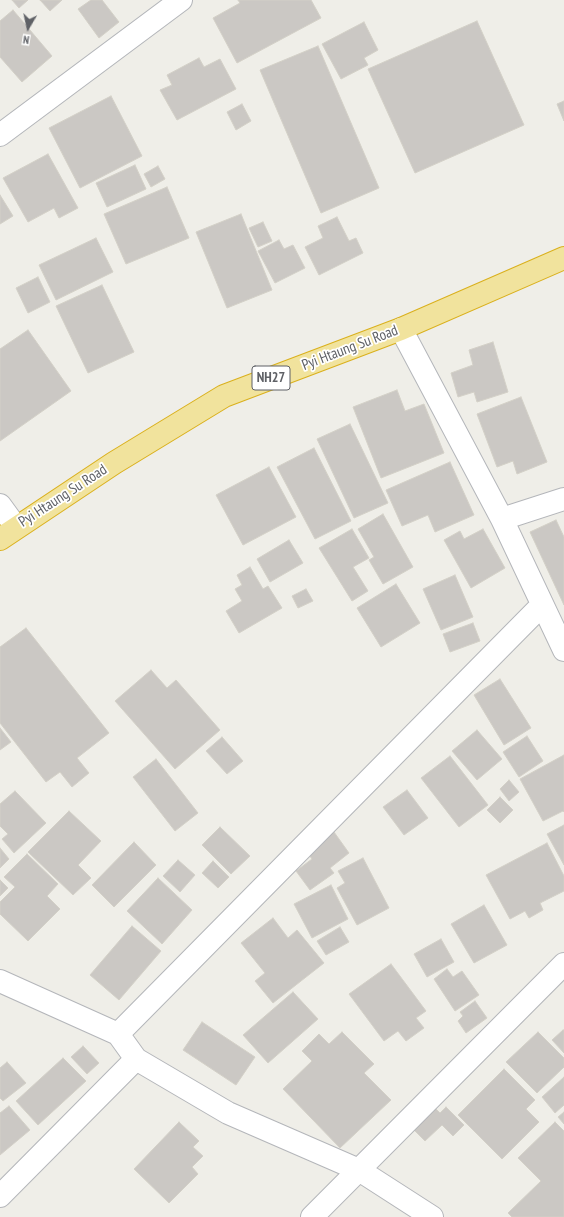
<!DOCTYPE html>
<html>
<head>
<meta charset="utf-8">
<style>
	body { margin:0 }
	#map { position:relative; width:564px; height:1217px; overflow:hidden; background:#efeee8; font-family:"PT Sans Narrow",sans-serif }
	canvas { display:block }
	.north { position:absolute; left:8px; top:8px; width:40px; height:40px; -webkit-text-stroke:3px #fff; paint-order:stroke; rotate:189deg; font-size:11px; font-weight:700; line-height:16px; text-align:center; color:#5f6166 }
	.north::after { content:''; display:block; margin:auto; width:14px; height:18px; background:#5f6166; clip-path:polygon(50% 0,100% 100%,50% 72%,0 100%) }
</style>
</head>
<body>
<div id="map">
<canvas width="564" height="1217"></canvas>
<div class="north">N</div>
</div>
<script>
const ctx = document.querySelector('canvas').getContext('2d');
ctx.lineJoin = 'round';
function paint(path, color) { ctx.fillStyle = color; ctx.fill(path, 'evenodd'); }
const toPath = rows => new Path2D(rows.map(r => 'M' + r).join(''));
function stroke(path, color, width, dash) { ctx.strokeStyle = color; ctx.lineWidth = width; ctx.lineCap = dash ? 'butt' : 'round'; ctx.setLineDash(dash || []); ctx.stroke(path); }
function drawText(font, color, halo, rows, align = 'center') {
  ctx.font = font + ' "PT Sans Narrow",sans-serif'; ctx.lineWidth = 3.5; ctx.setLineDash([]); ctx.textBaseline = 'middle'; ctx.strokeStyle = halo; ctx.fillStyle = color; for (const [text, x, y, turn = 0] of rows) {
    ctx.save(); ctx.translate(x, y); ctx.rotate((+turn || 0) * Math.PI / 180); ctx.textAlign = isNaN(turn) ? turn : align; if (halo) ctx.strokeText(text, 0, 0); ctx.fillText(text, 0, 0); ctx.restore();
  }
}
const building = toPath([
	[12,0,28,0,19,8,12,0],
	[40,0,62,0,50,11,40,0],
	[91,0,102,0,119,22,99,38,78,9,91,0],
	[238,0,311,0,321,18,237,63,213,18,240,3,238,0],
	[13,10,52,56,22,82,0,57,0,21,13,10],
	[477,21,524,125,415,173,368,69,477,21],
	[364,22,378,50,364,58,368,65,341,79,322,44,364,22],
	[318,46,379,188,321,213,260,70,318,46],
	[199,58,204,67,220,59,236,89,177,120,160,90,172,85,167,75,199,58],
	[111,96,142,156,80,188,49,128,111,96],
	[564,101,564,121,557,104,564,101],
	[242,104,251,121,236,130,227,112,242,104],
	[48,154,78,208,59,218,54,208,28,222,3,178,48,154],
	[135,165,146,189,107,207,96,183,135,165],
	[158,166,165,179,151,187,144,174,158,166],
	[167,187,189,238,126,264,104,214,167,187],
	[0,195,13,216,0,224,0,195],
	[241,214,272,290,227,308,196,232,241,214],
	[337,217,349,241,356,238,363,253,319,275,305,247,323,238,318,226,337,217],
	[263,222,272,241,258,247,249,228,263,222],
	[96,238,113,272,56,300,39,265,96,238],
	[279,240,284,249,293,245,305,268,275,283,258,251,279,240],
	[38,277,50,302,28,313,16,288,38,277],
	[102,285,134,352,88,373,56,306,102,285],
	[28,330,71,391,0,441,0,349,28,330],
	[493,342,508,392,477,402,474,392,458,397,451,373,473,365,469,350,493,342],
	[397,390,405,411,424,404,444,453,381,478,353,407,397,390],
	[521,397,547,462,517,474,513,461,497,467,477,414,521,397],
	[350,424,388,503,354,518,317,439,350,424],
	[314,448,351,521,315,539,277,467,314,448],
	[450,462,474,515,435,532,428,515,402,526,386,490,450,462],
	[269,467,296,517,243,545,216,495,269,467],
	[383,514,413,567,383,584,369,560,374,557,358,529,383,514],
	[556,520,564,537,564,605,530,532,556,520],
	[352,529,369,558,353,567,368,591,352,601,319,548,352,529],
	[483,529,505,568,471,588,444,540,460,531,464,539,483,529],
	[289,540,303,563,270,582,257,559,289,540],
	[250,567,263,589,268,586,282,608,239,633,226,611,242,601,235,589,242,585,237,575,250,567],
	[455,575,473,617,441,630,423,589,455,575],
	[396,584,420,623,381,647,357,608,396,584],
	[306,589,313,601,298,608,292,596,306,589],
	[473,623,480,641,450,652,443,634,473,623],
	[26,628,109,733,77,758,89,773,72,787,60,772,46,782,0,723,0,647,26,628],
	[151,670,167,688,176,680,220,730,175,769,115,701,151,670],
	[500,679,531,728,504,745,474,695,500,679],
	[0,728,11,742,0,750,0,728],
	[477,730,502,759,477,780,452,751,477,730],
	[527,736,543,761,519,777,503,752,527,736],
	[222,737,243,761,227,774,206,751,222,737],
	[564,755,564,812,563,811,543,821,520,779,564,755],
	[450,756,488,805,459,827,421,778,450,756],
	[156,759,198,813,175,831,133,777,156,759],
	[509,780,519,792,509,801,500,789,509,780],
	[407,790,428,818,404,835,383,807,407,790],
	[15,791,46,823,14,853,2,839,8,834,0,826,0,804,15,791],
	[500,797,513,810,500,823,487,810,500,797],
	[69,811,101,841,78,865,91,878,73,895,28,852,69,811],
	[564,825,564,865,547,834,564,825],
	[220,827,250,856,231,874,202,845,220,827],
	[334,832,349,853,330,868,334,873,310,890,296,871,312,859,307,852,334,832],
	[134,842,156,865,114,907,92,885,134,842],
	[547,843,564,876,564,891,540,903,543,910,529,918,525,911,510,919,486,875,547,843],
	[0,848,9,859,0,868,0,848],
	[27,854,58,884,47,896,60,909,28,941,0,914,0,902,15,887,4,877,27,854],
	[363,858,389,908,357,925,337,888,345,883,338,871,363,858],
	[178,860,195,875,180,892,163,876,178,860],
	[213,861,229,877,218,888,202,873,213,861],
	[158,878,192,910,162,944,127,911,158,878],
	[0,880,8,888,0,896,0,880],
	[331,885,348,919,312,938,294,904,331,885],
	[484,905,507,945,474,963,451,924,484,905],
	[273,918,288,938,297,930,324,963,273,1003,255,981,265,973,241,943,273,918],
	[132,926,161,951,119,1000,90,975,132,926],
	[340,927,349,942,326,955,317,941,340,927],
	[441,939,454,962,427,977,414,954,441,939],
	[391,964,426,1011,416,1018,424,1028,406,1041,398,1031,384,1041,349,994,391,964],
	[447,969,453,977,462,971,479,995,455,1011,434,979,447,969],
	[293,992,318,1019,268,1063,243,1035,293,992],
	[475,1001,487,1018,466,1033,458,1021,463,1016,460,1012,475,1001],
	[202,1022,255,1057,236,1085,183,1050,202,1022],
	[563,1030,564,1030,564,1053,552,1040,563,1030],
	[342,1032,374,1064,364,1073,391,1100,340,1148,283,1089,312,1061,302,1051,319,1034,329,1044,342,1032],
	[538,1032,564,1058,564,1067,537,1093,506,1062,538,1032],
	[83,1046,99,1063,87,1074,71,1057,83,1046],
	[63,1058,86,1081,38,1125,16,1101,63,1058],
	[7,1062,26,1083,3,1101,0,1098,0,1068,7,1062],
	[504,1069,535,1100,526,1109,539,1122,502,1159,458,1115,504,1069],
	[564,1077,564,1105,555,1113,542,1097,564,1077],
	[9,1106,30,1130,0,1155,0,1113,9,1106],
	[446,1107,464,1125,453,1136,442,1125,425,1141,414,1130,436,1109,440,1113,446,1107],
	[564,1112,564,1124,558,1117,564,1112],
	[179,1122,199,1141,193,1147,203,1156,192,1167,198,1174,169,1203,134,1169,179,1122],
	[555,1122,564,1131,564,1217,512,1217,508,1213,541,1181,518,1158,555,1122]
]);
paint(building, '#cbc8c4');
stroke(building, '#d3d0c7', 1);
const street = toPath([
	[0,135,181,0],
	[401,329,502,519,564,650],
	[0,505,16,527],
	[502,519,564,499],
	[0,981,118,1034,136,1059,228,1113,359,1170,432,1217],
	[118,1034,542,605],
	[0,1196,136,1059],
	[312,1217,564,964]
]);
const highway = toPath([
	[0,539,114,463,224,396,401,329,564,258]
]);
stroke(street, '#b4b6ba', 24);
stroke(highway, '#dab01c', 24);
stroke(street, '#fff', 22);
stroke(highway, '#f1e39d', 22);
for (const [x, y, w] of [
	[271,378,38]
]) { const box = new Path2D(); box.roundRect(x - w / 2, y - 12, w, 24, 3); ctx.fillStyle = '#fff'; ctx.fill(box); stroke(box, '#5f6166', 1); }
drawText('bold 14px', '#5f6166', null, [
	["NH27",271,378]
]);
drawText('15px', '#5f6166', '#fff', [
	["Pyi Htaung Su Road",350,348,-21],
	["Pyi Htaung Su Road",63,496,-33]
]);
</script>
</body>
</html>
